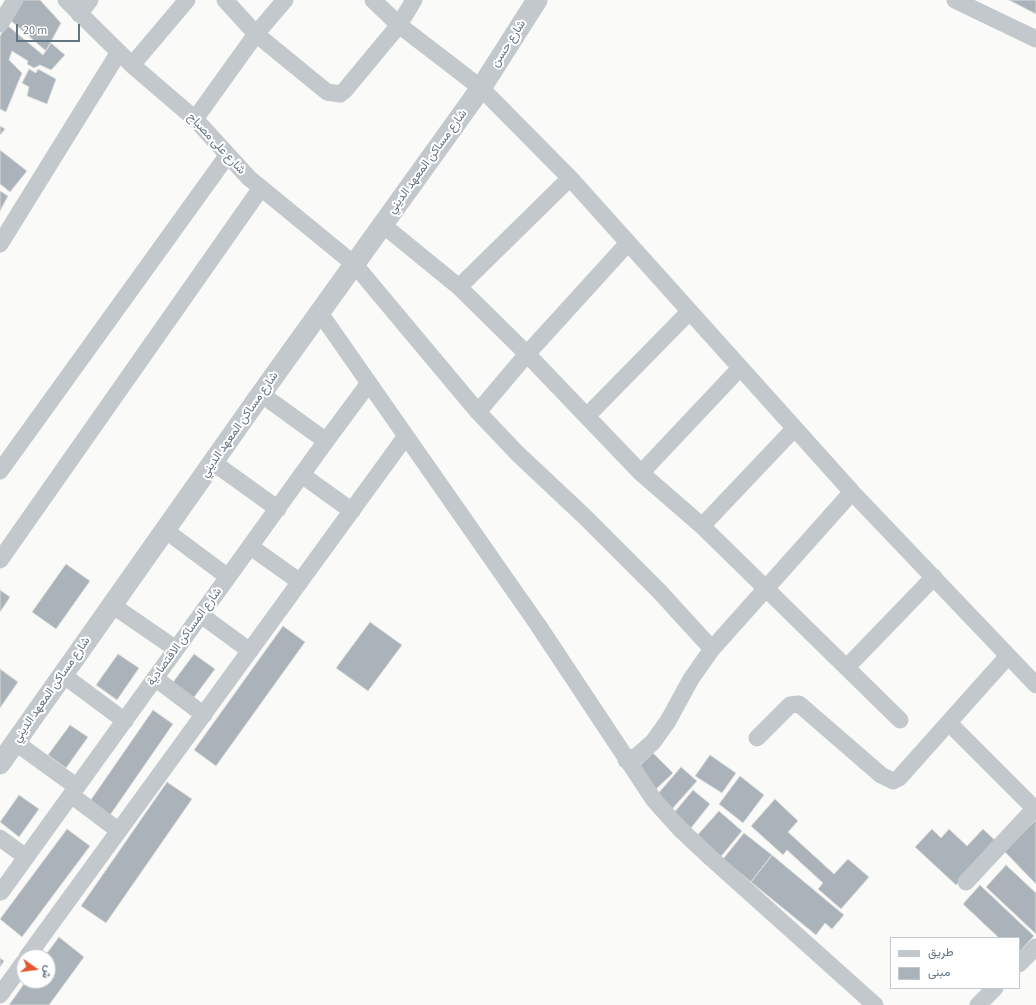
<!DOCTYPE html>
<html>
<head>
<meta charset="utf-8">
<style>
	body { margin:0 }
	#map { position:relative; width:1036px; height:1005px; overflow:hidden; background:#fafaf8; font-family:"Source Sans 3",Vazirmatn,sans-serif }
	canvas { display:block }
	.legend { position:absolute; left:890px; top:937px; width:130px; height:52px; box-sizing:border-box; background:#fff; border:1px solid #c1c8cd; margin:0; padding:5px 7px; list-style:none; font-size:12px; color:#657683 }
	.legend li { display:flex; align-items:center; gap:8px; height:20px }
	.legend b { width:20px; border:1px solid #c1c8cd }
	.north { position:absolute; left:16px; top:949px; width:40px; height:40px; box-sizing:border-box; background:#fff; border:1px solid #c1c8cd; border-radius:50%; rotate:104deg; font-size:11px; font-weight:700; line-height:16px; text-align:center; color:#657683 }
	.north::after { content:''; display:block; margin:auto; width:14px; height:18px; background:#e4572e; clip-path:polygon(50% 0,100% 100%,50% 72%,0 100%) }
	.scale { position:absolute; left:16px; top:24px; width:64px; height:18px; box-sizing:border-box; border:2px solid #657683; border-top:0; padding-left:5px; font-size:12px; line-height:14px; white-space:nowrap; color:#657683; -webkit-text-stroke:3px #fff; paint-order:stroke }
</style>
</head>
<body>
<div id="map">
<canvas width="1036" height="1005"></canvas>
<ul class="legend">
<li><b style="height:5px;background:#c3c8cc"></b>طريق</li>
<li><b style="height:11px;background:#aab3b9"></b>مبنى</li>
</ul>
<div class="north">ش</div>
<div class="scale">20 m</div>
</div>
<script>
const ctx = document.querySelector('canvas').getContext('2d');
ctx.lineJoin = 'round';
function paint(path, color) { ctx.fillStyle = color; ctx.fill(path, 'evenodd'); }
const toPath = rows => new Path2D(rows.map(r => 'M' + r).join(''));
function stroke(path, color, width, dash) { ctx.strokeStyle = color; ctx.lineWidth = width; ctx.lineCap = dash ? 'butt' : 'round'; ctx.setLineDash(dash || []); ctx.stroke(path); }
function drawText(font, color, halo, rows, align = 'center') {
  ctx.font = font + ' "Source Sans 3",Vazirmatn,sans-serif'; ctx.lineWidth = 4; ctx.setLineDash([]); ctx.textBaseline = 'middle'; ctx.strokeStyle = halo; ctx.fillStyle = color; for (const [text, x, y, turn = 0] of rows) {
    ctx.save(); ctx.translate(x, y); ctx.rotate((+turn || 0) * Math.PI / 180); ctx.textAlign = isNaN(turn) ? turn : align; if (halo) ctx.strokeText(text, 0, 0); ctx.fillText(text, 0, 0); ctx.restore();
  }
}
const building = toPath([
	[19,0,40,0,61,23,46,51,9,19,19,0],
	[1009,0,1036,0,1036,14,1009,0],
	[7,25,43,55,51,43,65,55,51,70,40,65,34,68,27,64,28,61,12,51,9,60,22,73,6,112,0,109,0,36,7,25],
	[29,69,36,73,38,69,56,79,47,104,27,96,29,87,22,83,29,69],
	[0,126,5,129,0,135,0,126],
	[0,150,27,171,10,192,0,184,0,150],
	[0,191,8,196,0,211,0,191],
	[66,564,90,581,56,629,32,612,66,564],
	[0,590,10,597,0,612,0,590],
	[370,622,402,645,368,691,336,668,370,622],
	[283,626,305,642,216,766,194,750,283,626],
	[118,654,139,668,117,700,96,685,118,654],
	[194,654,215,669,192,700,171,685,194,654],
	[0,669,18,682,0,708,0,669],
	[153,710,173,724,108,818,88,804,153,710],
	[70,725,88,737,66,768,48,755,70,725],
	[653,753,673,773,654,791,634,771,653,753],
	[710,755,736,773,722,793,695,776,710,755],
	[681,767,697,781,672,809,656,796,681,767],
	[740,776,764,795,743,823,719,804,740,776],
	[167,782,192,799,106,923,81,906,167,782],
	[693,790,710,804,691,828,673,814,693,790],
	[19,795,39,809,19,837,0,822,19,795],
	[775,799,798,821,788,832,834,874,848,859,869,877,841,909,818,889,823,883,787,850,783,855,751,826,775,799],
	[719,811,742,831,718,860,694,839,719,811],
	[1036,820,1036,884,1004,851,1036,820],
	[67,829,90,846,22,937,0,919,67,829],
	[932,829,941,838,949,829,967,846,983,829,1001,846,976,864,956,885,915,847,932,829],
	[744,833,772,855,751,882,723,859,744,833],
	[772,855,844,915,832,929,825,923,816,935,751,882,772,855],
	[1006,865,1036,893,1036,934,986,887,1006,865],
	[980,885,1034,936,1019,952,1019,938,999,938,963,904,980,885],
	[59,937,84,957,49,1005,9,1005,26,981,48,981,48,957,44,957,59,937],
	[0,958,4,961,0,967,0,958]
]);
paint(building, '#aab3b9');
stroke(building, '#dcdcda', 1);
stroke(toPath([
	[66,0,132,65,195,119,249,178,355,265,478,412,518,454,584,516,659,591,712,649],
	[225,0,256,34,327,92,340,94,345,90,399,25,414,0],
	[373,0,399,25,481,88,570,178,852,492,1036,685],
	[955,0,1036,39],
	[79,14,90,0],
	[0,24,15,0],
	[132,65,187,0],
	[195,119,256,34,285,0],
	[383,225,459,287,527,354,641,473,702,526,900,720],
	[0,244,119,52],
	[459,287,570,178],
	[320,313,538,625,654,800,680,829,712,859,875,1005],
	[261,394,326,441],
	[478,412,527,354,628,243],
	[587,416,689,312],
	[214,463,278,509],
	[0,471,227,156],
	[641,473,740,368],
	[302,475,352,511],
	[702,526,794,429],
	[165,530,228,577],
	[251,547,300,582],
	[0,560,261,188],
	[112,605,176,649],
	[201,615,250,651],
	[847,667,934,577],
	[63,675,125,721],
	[155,678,204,715],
	[949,723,1036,810],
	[757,738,790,705,799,704,881,775,893,781,899,778,1008,656],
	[15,742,77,787],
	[626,760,637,756,653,742,668,721,691,679,712,649,852,492],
	[71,795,119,831],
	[0,838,26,857],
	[966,882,1035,808],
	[1,892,326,441,369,383],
	[27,957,406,436],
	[1019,964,1036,947],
	[0,995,24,962],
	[978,1005,995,988]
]), '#c3c8cc', 17);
stroke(toPath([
	[0,764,261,394,481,88,537,0]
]), '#c3c8cc', 21);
drawText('12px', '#657683', '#fff', [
	["شارع حسن",509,44,-57],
	["شارع على مصباح",216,144,47],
	["شارع مساكن المعهد الديني",428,162,-54],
	["شارع مساكن المعهد الديني",240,425,-55],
	["شارع المساكن الاقتصادية",185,637,-54],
	["شارع مساكن المعهد الديني",52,690,-55]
]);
</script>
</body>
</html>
